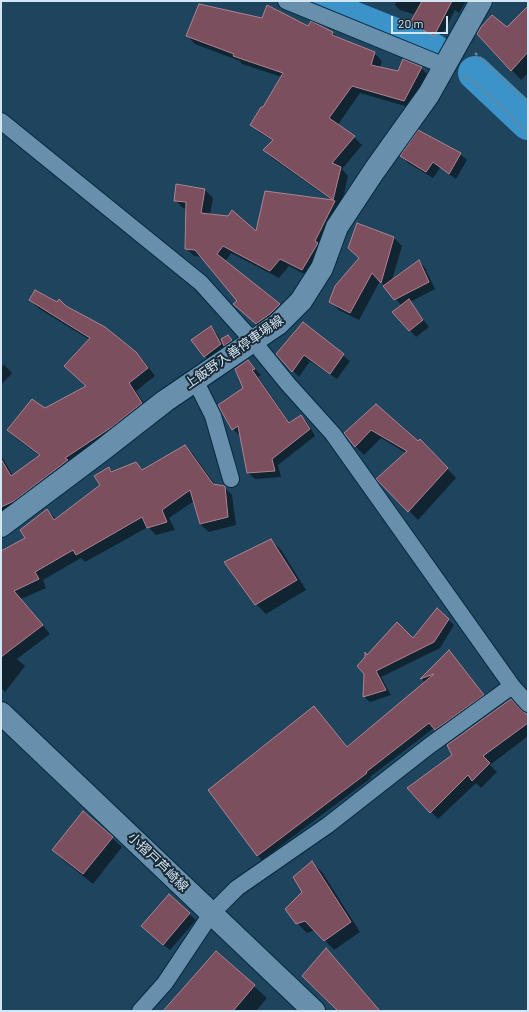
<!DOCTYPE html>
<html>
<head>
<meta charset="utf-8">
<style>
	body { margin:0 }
	#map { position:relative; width:529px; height:1012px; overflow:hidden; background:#1e455d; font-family:Barlow,sans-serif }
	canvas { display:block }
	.frame { position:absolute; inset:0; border:2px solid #d2e7f6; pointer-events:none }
	.scale { position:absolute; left:391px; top:16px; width:57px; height:18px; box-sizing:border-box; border:2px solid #d2e7f6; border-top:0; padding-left:5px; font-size:12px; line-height:14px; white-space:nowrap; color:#d2e7f6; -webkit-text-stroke:3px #192935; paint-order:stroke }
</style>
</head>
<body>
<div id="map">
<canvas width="529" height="1012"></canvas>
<div class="frame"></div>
<div class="scale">20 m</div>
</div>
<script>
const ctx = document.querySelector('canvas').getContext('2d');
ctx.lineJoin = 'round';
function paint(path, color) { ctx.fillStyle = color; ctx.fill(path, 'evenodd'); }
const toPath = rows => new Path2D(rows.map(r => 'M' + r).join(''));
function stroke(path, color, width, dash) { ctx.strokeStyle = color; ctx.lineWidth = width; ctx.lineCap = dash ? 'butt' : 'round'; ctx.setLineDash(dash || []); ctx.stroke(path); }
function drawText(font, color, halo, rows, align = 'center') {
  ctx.font = font + ' Barlow,"Noto Sans JP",sans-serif'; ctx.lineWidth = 4; ctx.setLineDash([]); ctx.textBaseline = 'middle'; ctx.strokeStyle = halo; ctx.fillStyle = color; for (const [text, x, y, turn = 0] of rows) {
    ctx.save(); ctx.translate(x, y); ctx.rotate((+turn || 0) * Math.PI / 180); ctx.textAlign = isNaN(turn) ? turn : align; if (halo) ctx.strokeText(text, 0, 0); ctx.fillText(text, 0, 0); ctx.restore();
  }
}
paint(toPath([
	[396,1,466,1,459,13,455,10,439,41,417,29,412,23,416,15,400,10,395,5],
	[528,17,528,73,521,80,478,34,507,29],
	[263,19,333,33,339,39,374,53,382,61,380,68,399,72,421,68,429,76,412,108,360,93,337,126,354,137,362,145,342,169,348,176,341,208,310,277,289,266,279,278,231,253,225,262,280,305,287,313,264,331,243,312,238,301,202,257,194,256,186,248,187,209,183,208,175,200,205,190,213,198,210,215,257,233,333,201,272,158,264,150,273,141,260,133,252,125,282,77,242,64,240,61,195,44,187,36],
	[460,154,467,160,456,179,440,168,433,178,408,163,401,156],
	[394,238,402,246,392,280,419,261,425,268,435,289,410,302,429,327,416,337,393,312,402,306,380,281,359,320,339,310,330,301],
	[30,300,66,307,136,353,144,361,155,376,136,391,149,411,1,519,1,455,13,476,40,456,16,438,8,430,88,387,90,340,38,308],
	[303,324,350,361,337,379,310,361,299,377,277,354],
	[211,327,217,334,227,351,211,363,205,356],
	[248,361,261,375,258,377,290,423,301,416,307,422,315,436,278,465,281,477,255,479,248,473,241,434,239,435,233,429,245,388],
	[4,365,12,373,1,385,1,366],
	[376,406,418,442,429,449,456,478,418,520,378,479,406,453,381,438,364,455,355,446],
	[185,446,193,454,216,486,224,487,232,495,236,525,209,532,200,524,194,501,169,518,175,530,156,535,148,527,85,562,81,558,43,580,46,588,21,599,50,634,17,659,25,666,5,692,1,688,1,552,27,539,47,510,56,519,101,485,109,468,113,472,136,463,143,470],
	[271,540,281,550,306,590,266,614,256,604],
	[437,609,454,625,440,648,381,677,391,695,370,702,364,697,367,656,413,639],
	[449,652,488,700,440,734,434,728,370,777,371,778,262,860,257,855,347,748,425,683,422,679],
	[524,714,528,714,528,736,490,765,497,772,481,788,476,783,438,819,408,788],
	[112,838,122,847,93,884,63,860,53,850],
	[312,862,322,872,360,932,334,950,315,930,307,933,297,923,303,892],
	[169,896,196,920,170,950,149,933],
	[216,952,267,998,256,1011,165,1011]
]), '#0007');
stroke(toPath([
	[310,1,433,50],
	[475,73,528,123]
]), '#3b93c9', 34);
const building = toPath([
	[422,1,452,1,434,36,410,23,422,1],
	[199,4,262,18,267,5,308,26,311,21,333,32,332,35,375,52,371,65,398,71,403,59,422,67,404,101,352,86,329,118,355,136,332,163,341,167,333,200,335,201,315,241,318,243,302,270,280,259,270,271,223,246,217,254,280,304,270,314,256,324,233,304,237,301,195,250,185,249,186,202,174,201,176,184,205,189,201,213,228,216,232,210,256,231,265,191,333,200,263,150,273,140,250,125,261,107,263,107,283,73,233,56,234,54,186,36,199,4],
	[528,6,528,52,511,71,477,34,481,27,492,15,507,27,528,6],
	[418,130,461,153,449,174,433,162,426,172,400,156,418,130],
	[357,223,394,237,381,283,372,273,350,313,329,302,335,286,359,258,348,248,357,223],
	[419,260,429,282,394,300,383,286,419,260],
	[35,290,57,302,59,299,66,306,105,327,136,352,148,368,129,383,142,403,112,427,65,458,68,460,14,501,1,507,1,459,11,476,40,455,7,430,32,399,45,408,86,386,64,366,90,338,29,300,35,290],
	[409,299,423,320,409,331,392,312,409,299],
	[303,322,344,354,330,374,304,355,292,372,276,354,303,322],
	[211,326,221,344,204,357,191,340,211,326],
	[228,335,232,340,224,346,221,339,228,335],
	[248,360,255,369,252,370,289,423,301,415,310,429,272,459,275,471,247,473,238,426,232,430,218,405,243,388,235,369,248,360],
	[376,404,418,441,420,439,448,468,408,512,376,479,407,451,371,430,355,447,344,433,376,404],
	[185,445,213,484,225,486,228,517,200,524,190,490,162,510,167,522,147,528,142,517,76,555,73,550,35,572,39,579,14,591,43,625,1,657,1,551,25,538,20,530,47,509,54,520,100,485,94,476,109,467,111,472,136,462,142,470,185,445],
	[271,539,297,580,255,605,224,562,271,539],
	[437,608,449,619,434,642,376,671,386,690,363,697,364,674,357,666,365,657,365,652,367,655,397,622,413,638,437,608],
	[449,650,484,695,435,730,429,723,366,772,367,773,257,856,208,790,314,706,347,747,434,674,420,679,449,650],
	[511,699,521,710,528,715,528,723,483,756,490,763,472,781,468,775,430,813,407,788,452,755,447,745,511,699],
	[83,811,113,837,83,874,52,850,83,811],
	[312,861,351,922,324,941,305,921,296,924,285,909,302,892,293,877,312,861],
	[169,894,190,913,163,945,141,926,169,894],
	[326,948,380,1011,338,1011,302,976,326,948],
	[216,951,255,985,233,1011,163,1011,216,951]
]);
paint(building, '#7b4f5d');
stroke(building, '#b18290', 1);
const minor = toPath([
	[286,1,445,66],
	[1,121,201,283,253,341,288,384,333,434,512,686,528,704],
	[195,380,213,416,231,479],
	[140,1011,165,983,211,914,237,888,328,825,429,746,512,686]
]);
const secondary = toPath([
	[1,526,101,451,165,401,278,324,301,301,322,268,337,227,374,171,429,94,481,1],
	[1,713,314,1011]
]);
stroke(minor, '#012a42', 18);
stroke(secondary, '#012a42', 24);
stroke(toPath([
	[475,53,528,103],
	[463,76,474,81,528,133]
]), '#65859a', 2.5, [3, 3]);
stroke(minor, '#6890ac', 16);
stroke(secondary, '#6890ac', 22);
drawText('13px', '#d2e7f6', '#192935', [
	["上飯野入善停車場線",234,352,-35],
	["小摺戸芦崎線",158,862,44]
]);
</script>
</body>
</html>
